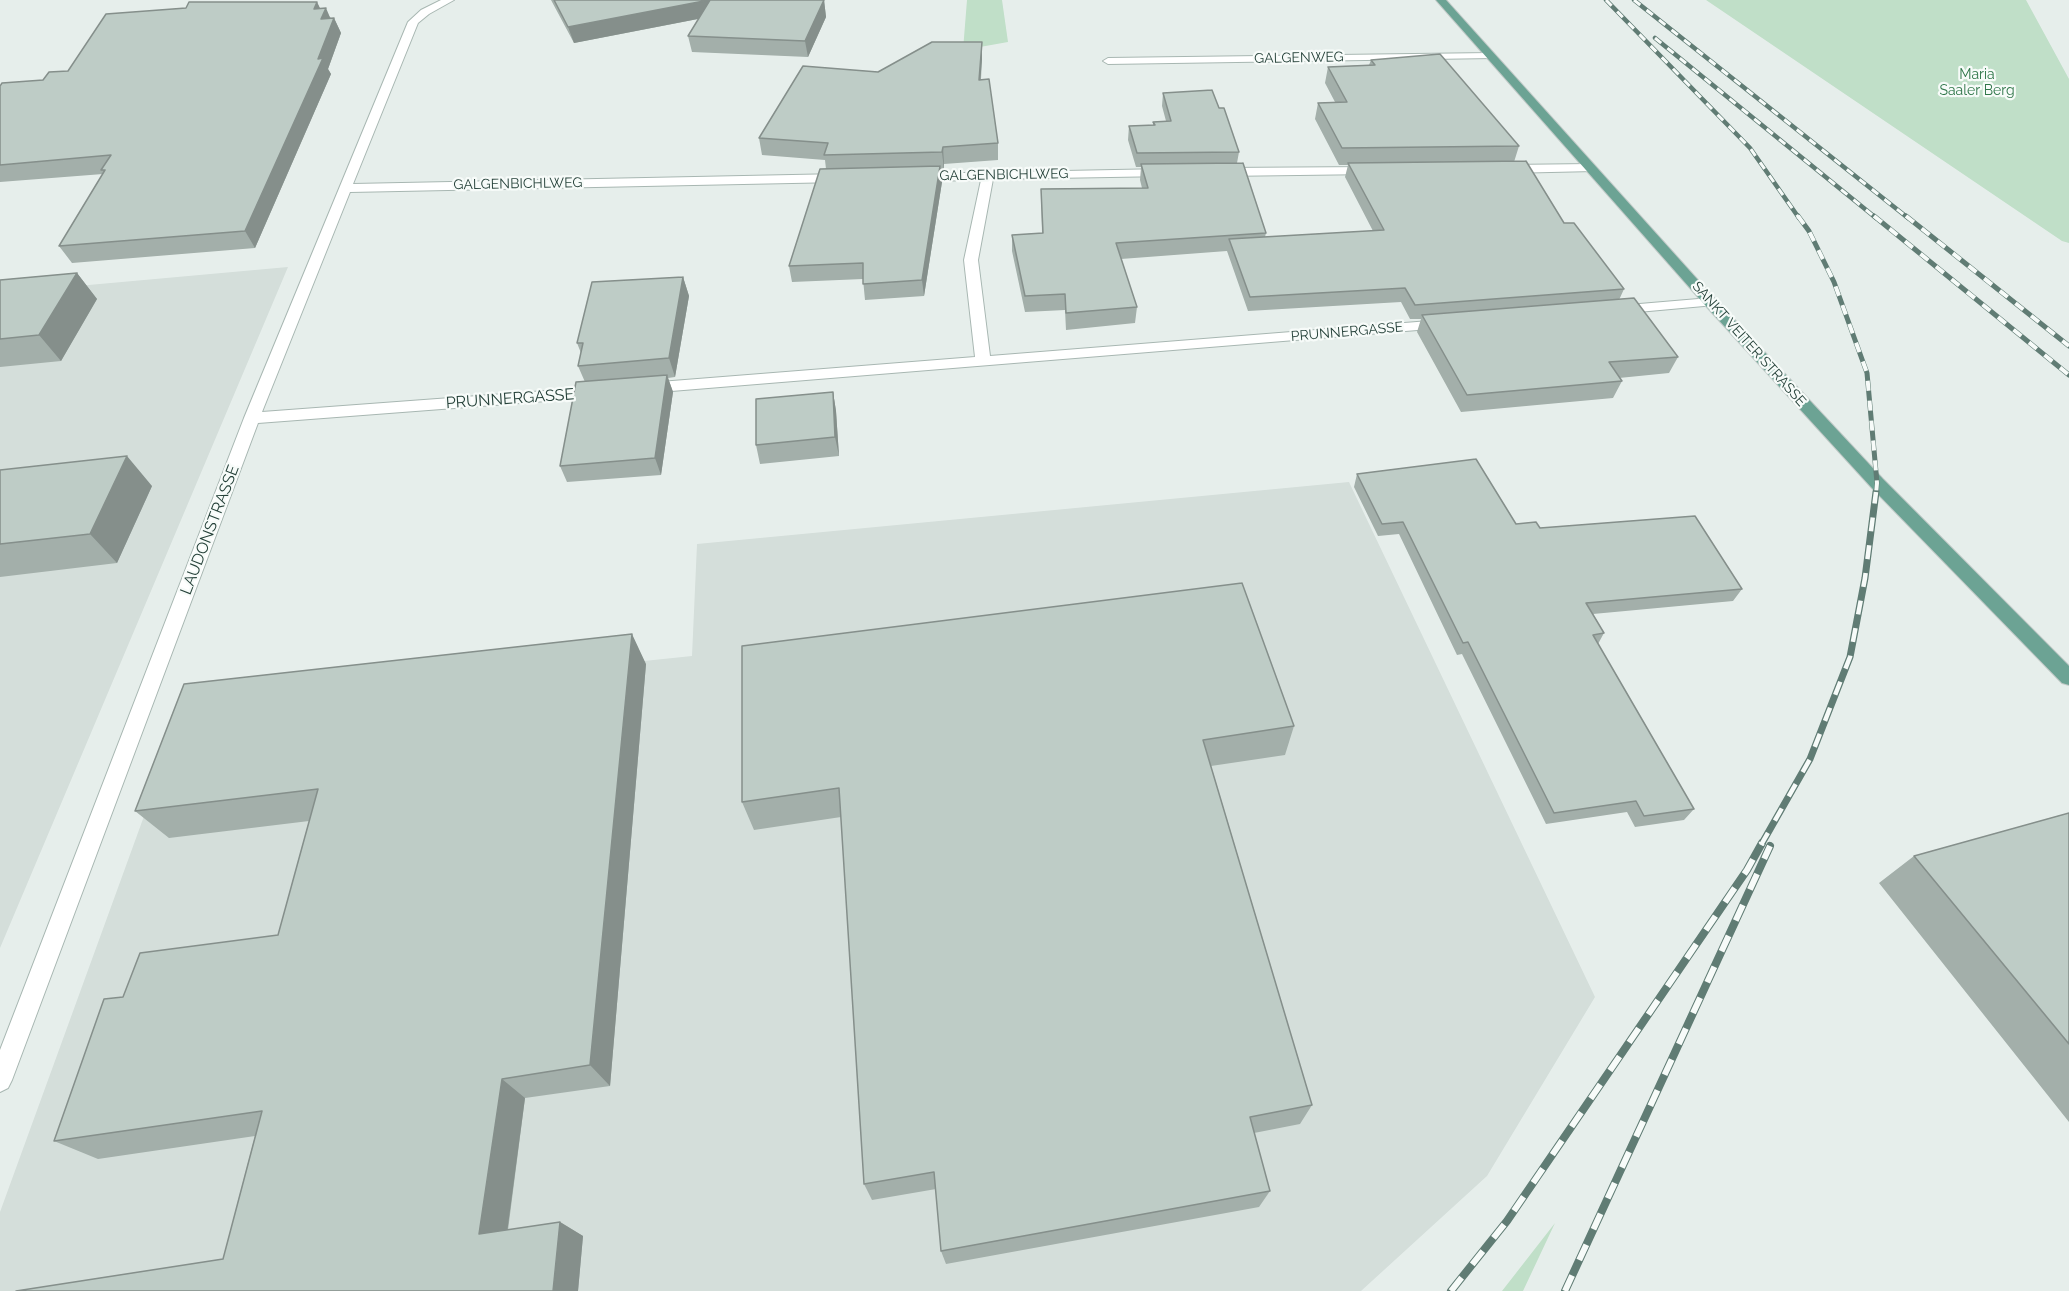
<!DOCTYPE html>
<html>
<head>
<meta charset="utf-8">
<style>
	body { margin:0 }
	canvas { display:block; background:#e6eeeb }
</style>
</head>
<body>
<canvas width="2069" height="1291"></canvas>
<script>
const ctx = document.querySelector('canvas').getContext('2d');
ctx.lineJoin = 'round';
function paint(path, color) { ctx.fillStyle = color; ctx.fill(path, 'evenodd'); }
const toPath = rows => new Path2D(rows.map(r => 'M' + r).join(''));
function stroke(path, color, width, dash) { ctx.strokeStyle = color; ctx.lineWidth = width; ctx.lineCap = dash ? 'butt' : 'round'; ctx.setLineDash(dash || []); ctx.stroke(path); }
function drawText(font, color, halo, rows, align = 'center') {
  ctx.font = font + ' Raleway,sans-serif'; ctx.lineWidth = 4.5; ctx.setLineDash([]); ctx.textBaseline = 'middle'; ctx.strokeStyle = halo; ctx.fillStyle = color; for (const [text, x, y, turn = 0] of rows) {
    ctx.save(); ctx.translate(x, y); ctx.rotate((+turn || 0) * Math.PI / 180); ctx.textAlign = isNaN(turn) ? turn : align; if (halo) ctx.strokeText(text, 0, 0); ctx.fillText(text, 0, 0); ctx.restore();
  }
}
paint(toPath([
	[288,267,0,948,0,293],
	[1349,482,1595,997,1487,1176,1361,1291,0,1291,0,1212,183,709,692,656,697,544]
]), '#d4deda');
paint(toPath([
	[967,0,1002,0,1008,42,963,50],
	[1706,0,2026,0,2069,79,2069,243,2062,241],
	[1555,1223,1523,1291,1502,1291]
]), '#c0dfc8');
const minor = toPath([
	[441,0,454,0,429,14,418,23,353,184,841,174,847,178,841,182,350,192,262,412,599,387,606,392,599,397,258,423,12,1080,8,1088,0,1092,0,1050,244,418,408,22,421,10,441,0],
	[1490,53,1494,54,1494,58,1108,64,1103,61,1108,58,1490,53],
	[1590,164,1594,165,1594,171,1508,173,1502,169,1508,165,1590,164],
	[1369,167,1373,168,1373,174,1223,176,1217,172,1223,168,1369,167],
	[1165,169,1171,173,1169,176,993,179,978,260,990,356,1442,320,1449,324,1442,328,647,393,640,388,647,383,975,357,964,260,981,180,917,181,913,180,913,174,1165,169],
	[1710,298,1715,299,1717,302,1715,305,1616,314,1609,310,1616,306,1710,298]
]);
const major = toPath([
	[1436,0,1446,0,1715,299,1883,479,2069,666,2069,685,2062,683,1871,487,1705,305,1436,0]
]);
stroke(minor, '#a8b7b2', 2);
stroke(major, '#c2cac8', 2);
paint(minor, '#fff');
paint(major, '#6ca394');
const railFar3 = toPath([
	[1606,0,1750,148,1799,218],
	[1634,0,1908,218],
	[1655,38,1876,218]
]);
const railFar2 = toPath([
	[1798,216,1809,231,1834,282,1867,373,1877,483,1876,494],
	[1874,216,2069,375],
	[1906,216,2069,346]
]);
const railFar1 = toPath([
	[1761,845,1810,759,1850,657,1865,578,1876,492]
]);
const rail = toPath([
	[1451,1291,1507,1221,1747,870,1762,843],
	[1565,1291,1770,846]
]);
stroke(railFar3, '#607c74', 4.5);
stroke(railFar2, '#607c74', 5);
stroke(railFar1, '#607c74', 7);
stroke(rail, '#607c74', 8);
stroke(railFar3, '#f7fbf9', 3, [8]);
stroke(railFar2, '#f7fbf9', 4, [10]);
stroke(railFar1, '#f7fbf9', 4.5, [14]);
stroke(rail, '#f7fbf9', 6, [17]);
paint(toPath([
	[551,0,824,0,826,17,808,57,692,52,688,36,698,19,574,43],
	[317,2,320,8,331,18,334,18,341,33,328,69,331,74,255,248,72,263,59,246,103,174,0,182,0,86,43,80,68,71],
	[982,42,982,59,981,79,998,143,998,160,944,164,944,170,941,170,942,182,924,296,865,300,863,279,792,282,789,266,826,169,825,160,762,155,759,138,878,72],
	[1371,60,1519,146,1514,162,1564,223,1624,289,1619,300,1678,357,1669,373,1619,378,1622,381,1613,398,1461,412,1417,332,1421,319,1410,319,1401,302,1248,311,1227,251,1121,259,1137,307,1135,323,1066,330,1065,310,1025,312,1012,251,1012,235,1042,233,1041,189,1142,188,1140,180,1141,167,1136,167,1128,140,1129,126,1153,125,1153,122,1166,121,1162,106,1163,93,1219,108,1239,152,1237,163,1266,233,1265,237,1373,231,1345,177,1348,165,1339,165,1315,119,1318,103,1335,102,1325,83,1328,67,1369,65],
	[77,273,97,299,61,361,0,367,0,280],
	[683,277,689,296,675,377,668,378,673,392,661,475,567,482,560,466,585,382,578,366,581,353,577,343],
	[833,392,836,411,839,456,760,464,756,445],
	[0,470,152,486,117,563,0,577],
	[1357,474,1516,524,1540,528,1742,589,1733,601,1593,614,1604,633,1598,644,1694,809,1684,820,1635,827,1627,812,1546,824,1462,654,1457,655,1399,534,1378,536,1354,487],
	[742,646,1294,726,1285,755,1211,766,1312,1105,1300,1124,1254,1133,1270,1191,1259,1207,946,1264,941,1251,936,1189,872,1200,864,1184,841,817,754,830,742,802],
	[646,664,610,1086,525,1098,508,1230,560,1222,583,1236,578,1291,16,1291,223,1259,255,1136,98,1159,54,1141,278,935,309,821,169,838,135,811],
	[2069,813,2069,1122,1879,883,1914,856]
]), '#a3afaa');
paint(toPath([
	[709,0,713,16,574,43,568,27],
	[824,0,826,17,808,57,805,41],
	[317,2,323,15,326,8,332,22,334,18,341,33,328,69,331,74,255,248,245,231,318,59,314,9],
	[982,42,982,59,979,96,979,80],
	[943,147,944,164,944,170,942,152],
	[940,166,942,182,924,296,922,280],
	[77,273,97,299,61,361,39,335],
	[683,277,689,296,675,377,669,358],
	[667,375,673,392,661,475,655,458],
	[833,392,836,411,839,456,835,437],
	[127,456,152,486,117,563,90,534],
	[632,634,646,664,610,1086,590,1065],
	[502,1079,525,1098,505,1248,479,1234],
	[560,1222,583,1236,578,1291,553,1291]
]), '#858f8b');
const building = toPath([
	[554,0,709,0,568,27,554,0],
	[710,0,824,0,805,41,688,36,710,0],
	[189,2,317,2,314,9,326,8,321,19,334,18,318,59,323,58,245,231,59,246,105,170,101,170,111,155,0,165,0,86,2,83,43,80,49,72,68,71,106,14,186,8,189,2],
	[932,42,982,42,979,80,989,79,998,143,943,147,942,152,824,155,828,143,759,138,803,66,878,72,932,42],
	[1440,54,1519,146,1342,148,1318,103,1347,102,1328,67,1375,65,1371,60,1440,54],
	[1212,90,1219,108,1224,108,1239,152,1137,153,1129,126,1155,125,1153,122,1171,121,1163,93,1212,90],
	[1526,161,1564,223,1574,223,1624,289,1415,305,1405,288,1250,297,1229,239,1384,230,1348,163,1526,161],
	[1243,163,1266,233,1116,243,1137,307,1066,313,1065,294,1025,296,1012,235,1043,233,1041,189,1148,188,1141,164,1243,163],
	[940,166,922,280,863,284,863,263,789,266,820,169,940,166],
	[77,273,39,335,0,339,0,280,77,273],
	[683,277,669,358,578,366,583,343,577,343,592,282,683,277],
	[1634,298,1678,357,1609,362,1622,381,1467,395,1422,315,1634,298],
	[667,375,655,458,560,466,576,382,667,375],
	[833,392,835,437,756,445,756,399,833,392],
	[127,456,90,534,0,544,0,470,127,456],
	[1476,459,1516,524,1536,522,1540,528,1695,516,1742,589,1586,603,1604,633,1593,635,1694,809,1644,816,1636,801,1554,813,1468,642,1463,643,1403,522,1382,524,1357,474,1476,459],
	[1242,583,1294,726,1203,740,1312,1105,1250,1117,1270,1191,941,1251,934,1172,864,1184,839,788,742,802,742,646,1242,583],
	[632,634,590,1065,502,1079,479,1234,560,1222,553,1291,16,1291,223,1259,262,1111,54,1141,104,999,123,997,140,953,278,935,318,789,135,811,184,684,632,634],
	[2069,813,2069,1044,1914,856,2069,813]
]);
paint(building, '#beccc6');
stroke(building, '#858f8b', 1.5);
drawText('14px', '#254139', '#f7fbf9', [
	["GALGENWEG",1299,58,-1],
	["GALGENBICHLWEG",1004,175,-1],
	["GALGENBICHLWEG",518,184,-1],
	["PRUNNERGASSE",1347,332,-5],
	["SANKT VEITER STRASSE",1749,344,48]
]);
drawText('14px', '#30774a', '#f7fbf9', [
	["Maria",1977,75],
	["Saaler Berg",1977,91]
]);
drawText('16px', '#254139', '#f7fbf9', [
	["PRUNNERGASSE",510,399,-4],
	["LAUDONSTRASSE",210,530,-69]
]);
</script>
</body>
</html>
